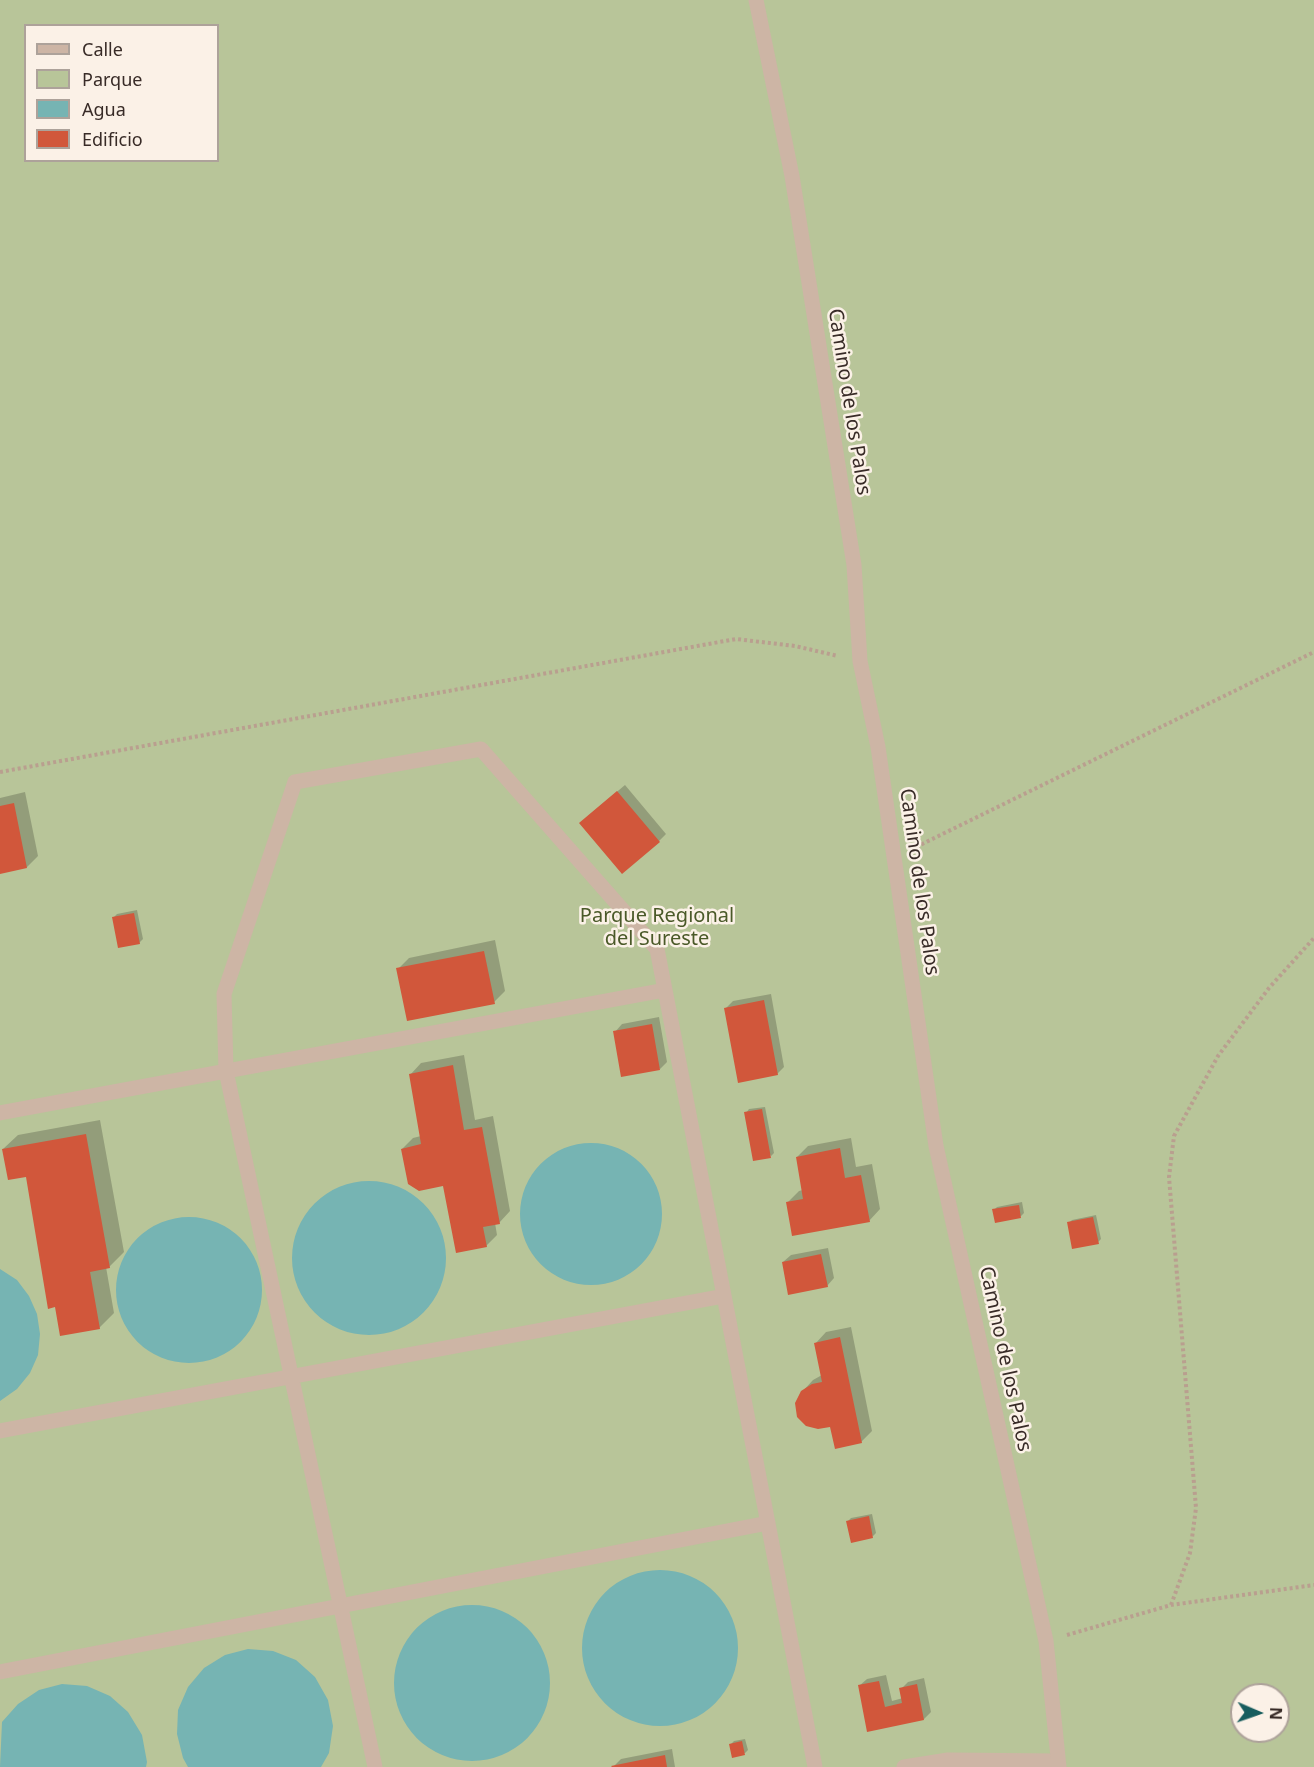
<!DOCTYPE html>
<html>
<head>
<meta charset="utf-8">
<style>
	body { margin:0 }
	#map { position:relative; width:1314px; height:1767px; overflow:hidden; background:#f4e6da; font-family:"Noto Sans",sans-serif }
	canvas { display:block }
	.legend { position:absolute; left:24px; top:24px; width:195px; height:138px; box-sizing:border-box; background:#fbf1e7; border:2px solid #ada29a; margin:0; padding:8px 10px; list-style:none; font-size:18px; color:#382b27 }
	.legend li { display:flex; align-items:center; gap:12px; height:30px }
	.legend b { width:30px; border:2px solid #ada29a }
	.north { position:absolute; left:1230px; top:1683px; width:60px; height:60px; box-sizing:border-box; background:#fbf1e7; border:2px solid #ada29a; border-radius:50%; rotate:92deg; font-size:16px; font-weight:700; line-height:24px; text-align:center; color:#382b27 }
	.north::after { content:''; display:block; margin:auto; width:21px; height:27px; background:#185d5e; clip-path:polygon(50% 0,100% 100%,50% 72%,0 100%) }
</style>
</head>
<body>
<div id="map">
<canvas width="1314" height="1767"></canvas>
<ul class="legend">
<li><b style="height:8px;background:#cdb5a5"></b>Calle</li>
<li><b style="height:16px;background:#b8c599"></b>Parque</li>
<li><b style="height:16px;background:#76b4b3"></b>Agua</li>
<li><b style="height:16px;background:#d1573b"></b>Edificio</li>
</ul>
<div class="north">N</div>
</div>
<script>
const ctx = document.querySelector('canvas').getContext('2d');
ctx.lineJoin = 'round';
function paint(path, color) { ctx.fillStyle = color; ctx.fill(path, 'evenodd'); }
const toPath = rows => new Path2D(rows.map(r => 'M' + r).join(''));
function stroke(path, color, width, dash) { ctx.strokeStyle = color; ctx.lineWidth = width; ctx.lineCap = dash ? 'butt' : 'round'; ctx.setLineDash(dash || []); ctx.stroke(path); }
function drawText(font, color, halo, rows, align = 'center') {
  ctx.font = font + ' "Noto Sans",sans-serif'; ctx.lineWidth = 5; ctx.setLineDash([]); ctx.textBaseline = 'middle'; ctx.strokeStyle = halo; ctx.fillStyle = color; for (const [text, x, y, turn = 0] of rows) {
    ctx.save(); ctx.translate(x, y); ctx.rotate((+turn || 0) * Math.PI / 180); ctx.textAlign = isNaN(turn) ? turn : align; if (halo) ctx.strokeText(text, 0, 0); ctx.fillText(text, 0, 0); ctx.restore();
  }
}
paint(toPath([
	[0,0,1314,0,1314,1767,0,1767],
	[26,26,218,26,218,160,26,160],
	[1242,1695,1278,1695,1278,1731,1242,1731]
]), '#b8c599');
paint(toPath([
	'520 1214a71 71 0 1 1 142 0a71 71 0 1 1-142 0Z',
	'292 1258a77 77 0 1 1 154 0a77 77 0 1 1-154 0Z',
	'116 1290a73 73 0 1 1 146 0a73 73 0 1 1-146 0Z',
	[0,1269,17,1280,29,1296,37,1314,40,1334,38,1355,30,1373,17,1389,0,1401],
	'582 1648a78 78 0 1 1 156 0a78 78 0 1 1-156 0Z',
	'394 1683a78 78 0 1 1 156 0a78 78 0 1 1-156 0Z',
	[248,1649,273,1651,296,1660,315,1677,328,1700,333,1726,329,1753,321,1767,188,1767,183,1758,177,1734,178,1710,188,1687,204,1668,225,1655],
	[62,1684,87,1686,110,1696,128,1712,142,1735,147,1762,146,1767,0,1767,2,1722,18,1704,39,1690]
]), '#76b4b3');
paint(toPath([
	[625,785,666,834,659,841,588,816],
	[25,792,38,856,27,867,0,872,0,798],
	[137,910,143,939,139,943,114,917,117,914],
	[495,940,505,991,494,1002,398,969,409,958],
	[771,994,784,1067,777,1074,726,1008,733,1001],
	[659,1017,667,1062,660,1069,615,1032,622,1024],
	[464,1055,475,1120,493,1116,510,1211,499,1223,495,1223,497,1235,486,1246,444,1185,402,1149,413,1138,421,1136,410,1075,421,1063],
	[765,1107,774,1153,771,1156,746,1113,749,1109],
	[100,1120,124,1252,109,1267,106,1267,114,1313,99,1328,27,1175,3,1149,18,1135],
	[851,1138,856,1167,872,1164,880,1209,869,1221,788,1202,799,1191,803,1190,797,1157,808,1146],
	[1022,1202,1024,1213,1021,1216,994,1210,997,1207],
	[1096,1215,1101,1239,1098,1242,1069,1223,1072,1220],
	[828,1248,834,1278,827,1286,783,1262,791,1255],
	[851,1327,872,1431,861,1442,831,1425,802,1392,813,1380,822,1375,815,1344,826,1332],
	[872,1514,876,1533,873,1536,848,1521,851,1518],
	[886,1675,892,1701,903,1698,901,1689,908,1682,924,1678,931,1712,924,1719,868,1730,859,1686,867,1679],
	[745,1739,748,1750,745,1753,733,1756,731,1744,734,1741],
	[672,1749,675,1767,613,1767,621,1759]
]), '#0003');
paint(toPath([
	[617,791,660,842,622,874,579,823],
	[14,803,27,868,0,874,0,806],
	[134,913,140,944,118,948,112,917],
	[484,951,495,1004,407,1021,396,968],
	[764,1000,778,1075,738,1083,724,1008],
	[652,1024,660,1070,621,1077,613,1031],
	[453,1065,464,1130,482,1127,500,1224,483,1227,487,1247,456,1253,443,1186,419,1191,408,1184,401,1149,421,1144,409,1074],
	[762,1109,771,1158,753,1161,744,1112],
	[86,1134,110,1268,90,1272,100,1329,60,1336,55,1307,48,1309,26,1177,8,1180,2,1149],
	[840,1148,845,1178,861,1175,870,1222,792,1236,786,1202,803,1199,796,1157],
	[1019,1205,1021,1218,995,1223,992,1209],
	[1093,1217,1099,1244,1072,1249,1067,1222],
	[821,1254,828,1287,788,1295,782,1262],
	[840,1337,862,1443,835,1449,830,1427,818,1429,806,1426,797,1417,795,1403,801,1391,812,1384,822,1382,814,1343],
	[869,1516,873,1538,851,1543,846,1521],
	[879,1681,885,1707,902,1703,899,1688,917,1684,924,1720,867,1732,858,1685],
	[742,1741,745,1755,732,1758,729,1744],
	[665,1755,667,1767,612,1767,611,1766]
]), '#d1573b');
stroke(toPath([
	[0,772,736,639,795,646,838,656],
	[916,847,1314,652],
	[1171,1605,1190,1553,1196,1508,1169,1177,1174,1136,1218,1056,1269,988,1314,938],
	[1067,1635,1171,1605,1314,1585]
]), '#b99f8f', 4, [3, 3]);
stroke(toPath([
	[0,1113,665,990,815,1767],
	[0,1431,724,1296],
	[0,1672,768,1523],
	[375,1767,226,1071,224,994,295,782,481,749,657,949,665,990],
	[904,1767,948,1760,1057,1761]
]), '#cdb5a5', 15);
stroke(toPath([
	[756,0,792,176,827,396,854,565,860,661,878,747,936,1146,1046,1641,1059,1767]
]), '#cdb5a5', 15);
drawText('20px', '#382b27', '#fbf1e7', [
	["Camino de los Palos",849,402,81],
	["Camino de los Palos",919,882,82],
	["Camino de los Palos",1005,1359,78]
]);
drawText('20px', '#4a5928', '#fbf1e7', [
	["Parque Regional",657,916],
	["del Sureste",657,939]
]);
</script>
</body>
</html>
